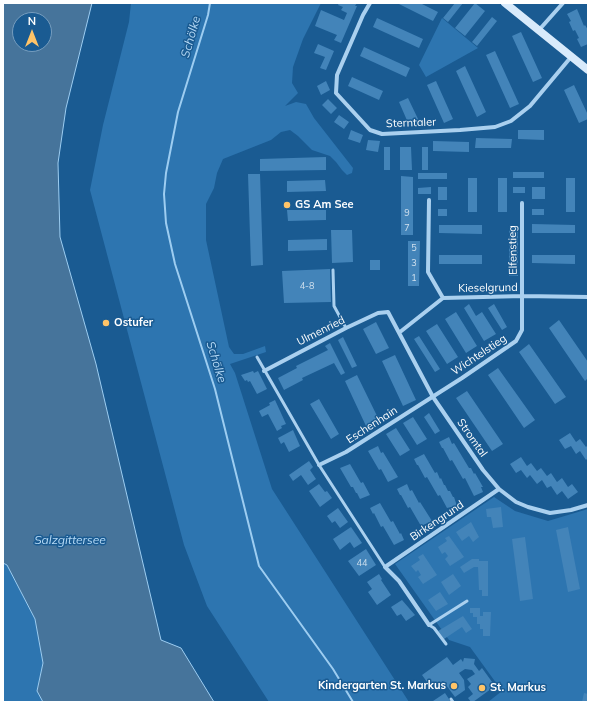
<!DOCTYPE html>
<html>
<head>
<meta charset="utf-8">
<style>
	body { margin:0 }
	#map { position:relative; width:591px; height:705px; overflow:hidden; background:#1a5b92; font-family:Mulish,sans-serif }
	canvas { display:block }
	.frame { position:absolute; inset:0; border:4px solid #fff; pointer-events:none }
	.north { position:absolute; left:12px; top:12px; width:40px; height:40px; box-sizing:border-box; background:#1a5b92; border:1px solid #769dbe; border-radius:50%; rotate:0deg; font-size:11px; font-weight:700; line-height:16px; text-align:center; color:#fff }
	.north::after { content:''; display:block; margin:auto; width:14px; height:18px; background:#ffc468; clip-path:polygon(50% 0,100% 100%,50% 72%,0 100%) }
</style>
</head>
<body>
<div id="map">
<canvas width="591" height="705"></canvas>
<div class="frame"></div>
<div class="north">N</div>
</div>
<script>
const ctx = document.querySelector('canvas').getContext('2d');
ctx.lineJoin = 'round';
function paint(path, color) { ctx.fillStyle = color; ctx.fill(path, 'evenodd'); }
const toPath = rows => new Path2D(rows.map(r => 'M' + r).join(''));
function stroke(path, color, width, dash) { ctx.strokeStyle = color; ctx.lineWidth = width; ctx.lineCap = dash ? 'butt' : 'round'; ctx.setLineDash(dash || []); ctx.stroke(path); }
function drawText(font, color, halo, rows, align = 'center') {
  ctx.font = font + ' Mulish,sans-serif'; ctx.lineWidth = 3; ctx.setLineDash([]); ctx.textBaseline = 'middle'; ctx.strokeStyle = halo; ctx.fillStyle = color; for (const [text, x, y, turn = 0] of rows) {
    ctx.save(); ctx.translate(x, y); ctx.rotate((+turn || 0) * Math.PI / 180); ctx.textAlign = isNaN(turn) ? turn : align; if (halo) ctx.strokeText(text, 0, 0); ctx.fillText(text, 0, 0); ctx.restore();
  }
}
paint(toPath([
	[131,3,321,3,303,39,293,67,292,83,298,93,285,106,296,102,306,104,314,118,353,168,352,173,347,175,342,170,336,162,330,156,312,150,298,136,290,130,281,132,271,140,223,159,217,173,214,188,206,204,206,240,229,347,234,354,243,354,265,346,266,352,230,364,235,373,272,489,409,702,269,702,207,606,184,545,90,190,103,125,129,22],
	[442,18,478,48,426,77,419,65],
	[494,497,515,511,548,521,588,509,588,702,488,702,502,691,470,647,449,640,395,564],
	[3,563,7,565,35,619,43,663,37,691,43,702,3,702]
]), '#2d75b0');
const water = toPath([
	[3,3,92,3,66,108,58,163,60,237,96,364,161,640,181,648,214,702,43,702,37,691,43,663,35,619,7,565,3,563,3,3],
	[20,20,44,20,44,44,20,44,20,20]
]);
paint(water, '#46749b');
stroke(water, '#9dcdf1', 1);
stroke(toPath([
	[210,3,208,15,178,112,166,173,164,194,166,223,175,264,215,389,259,566,333,669,353,702]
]), '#9dcdf1', 2);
paint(toPath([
	[339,3,357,3,355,6,357,6,341,43,334,40,337,35,315,26,321,10,344,20,347,13,341,10,343,7,338,5],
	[397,3,420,3,438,12,433,21],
	[455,3,463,3,448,22,443,18],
	[475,3,485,11,465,36,455,28],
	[577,9,584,26,585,25,588,30,588,44,581,47,577,39,579,38,575,30,573,31,569,22,571,21,567,14],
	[492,17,497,21,477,46,472,42],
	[377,18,423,39,419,48,373,27],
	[521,32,542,78,533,82,512,36],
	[318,44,334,51,326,70,320,68,325,57,314,53],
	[364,47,410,68,406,77,360,56],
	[495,51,519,104,510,108,486,55],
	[465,66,486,112,477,117,456,71],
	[352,77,383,91,379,100,348,86],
	[326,81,330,90,321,95,317,86],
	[436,81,453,119,444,123,427,85],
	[574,85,588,115,588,119,579,123,564,90],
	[408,98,419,121,409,125,399,102],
	[328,99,337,108,331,114,322,105],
	[339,115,349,122,344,129,334,122],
	[351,130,363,135,360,143,348,139],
	[518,130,544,130,544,140,518,139],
	[476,138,512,139,511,148,475,148],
	[368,140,380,141,378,152,366,150],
	[433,141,469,142,469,152,433,151],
	[384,147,390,147,390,170,384,170],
	[400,147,411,147,412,170,400,170],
	[422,147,428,147,428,170,422,170],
	[326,157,326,170,260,171,260,159],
	[513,172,544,172,544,178,513,178],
	[418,173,447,173,447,179,418,179],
	[248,174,260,174,263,265,251,266],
	[401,176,413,177,413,235,401,235],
	[468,178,477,178,477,212,468,212],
	[498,178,507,178,507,212,498,212],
	[566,178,575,178,575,212,566,212],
	[325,180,326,191,287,192,287,181],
	[431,187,431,194,418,194,418,188],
	[438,187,447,187,447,200,438,200],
	[513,187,525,187,525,193,513,193],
	[532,187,545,187,545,199,532,199],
	[438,209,447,209,447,216,438,216],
	[532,209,544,209,544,215,532,215],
	[287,210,326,210,326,220,288,221],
	[532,224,575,225,575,233,532,233],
	[439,225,482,225,482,234,439,233],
	[509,225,518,225,518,276,509,276],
	[331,230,352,230,353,262,332,263],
	[327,239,327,250,288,251,288,240],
	[408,241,420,241,419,286,408,286],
	[439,255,482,255,482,264,439,264],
	[532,255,575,255,575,264,532,263],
	[370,260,380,260,380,270,370,270],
	[330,269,331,302,284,303,282,271],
	[469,304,476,316,482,312,496,334,484,341,464,308],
	[494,304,507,327,502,330,488,308],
	[456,312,477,346,466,353,445,319],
	[559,320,588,362,588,378,585,381,549,328],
	[376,322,389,348,376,354,363,329],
	[437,324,458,357,447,364,426,331],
	[419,336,440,369,435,372,414,339],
	[343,337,357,366,352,368,338,340],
	[330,343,345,373,341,375,334,363,302,378,303,380,284,390,278,378,297,368,296,366,328,350,325,346],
	[529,344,566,397,555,404,519,352],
	[395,355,416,400,403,406,382,361],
	[498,368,535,420,524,428,488,375],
	[253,371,254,373,258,371,267,389,257,394,250,381,248,382,247,380,245,381,241,375],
	[357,375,379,420,366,426,345,381],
	[467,391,503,444,492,451,456,398],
	[319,399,339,434,331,439,310,404],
	[275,400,286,424,281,426,282,428,277,431,268,414,262,417,259,411,270,405,269,403],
	[429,413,440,431,435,434,424,417],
	[413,417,427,439,417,445,403,423],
	[396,428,410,450,400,456,386,434],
	[293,430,300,446,289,452,284,442,281,444,278,438],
	[570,433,576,442,580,439,586,447,588,445,588,458,586,460,580,451,576,454,571,446,565,449,559,440],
	[449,437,452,444,454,443,469,468,471,468,474,474,475,473,483,487,481,487,483,492,474,496,465,478,463,479,452,460,450,461,443,448,442,448,439,442],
	[378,446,381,453,383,452,398,477,388,482,381,469,379,470,368,451],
	[424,454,435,473,437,472,440,479,441,478,444,485,445,485,448,491,450,491,453,497,454,497,458,509,453,511,451,507,447,508,440,495,438,496,427,477,425,478,418,465,417,465,414,459],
	[521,457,527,466,531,463,537,471,541,468,547,476,551,473,557,482,562,478,568,487,572,484,578,492,568,499,562,491,557,495,551,486,547,488,542,480,537,484,530,475,527,478,521,470,516,473,510,464],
	[309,461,313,467,310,470,316,479,308,485,301,475,293,481,289,475],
	[350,464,361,483,363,482,370,495,360,499,357,493,356,493,353,487,351,487,340,468],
	[319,484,325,492,327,491,332,498,320,507,309,491],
	[407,484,410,491,412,490,419,503,420,502,432,521,421,526,410,507,408,508,401,495,400,495,397,489],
	[380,503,391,522,393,521,400,534,401,533,404,540,394,545,383,526,381,527,374,513,373,514,370,508],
	[501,507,503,527,493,528,491,517,487,517,486,509],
	[338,508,348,522,340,528,335,521,332,523,327,516],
	[471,522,479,537,473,542,469,536,462,541,456,532],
	[351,527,362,543,354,548,350,542,340,550,333,539],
	[568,527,580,589,568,592,556,530],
	[449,536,464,557,450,566,445,559,448,556,445,552,442,554,438,547,447,541,445,538],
	[525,537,533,599,520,601,512,539],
	[366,549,376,565,359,576,348,561],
	[423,554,437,575,423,584,418,577,421,575,418,570,416,572,411,566,420,560,418,557],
	[472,559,479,559,479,561,488,561,488,596,482,596,482,590,479,590,478,567,474,567,464,573,460,567],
	[379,574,382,579,381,580,391,595,377,605,368,592,372,589,367,582],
	[453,574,461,586,449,595,441,582],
	[440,592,448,604,436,611,428,600],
	[402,600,415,615,406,621,401,614,397,616,391,607],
	[470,608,480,608,480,616,483,616,483,612,491,612,490,636,483,636,483,629,480,629,480,624,477,624,477,617,473,617,473,613,470,613],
	[463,616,472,629,466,633,462,627,444,639,438,631],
	[447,657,453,665,461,659,463,662,464,658,475,659,474,664,479,671,482,668,495,686,473,702,471,702,468,698,473,694,468,687,471,684,467,679,475,674,472,670,465,669,459,673,464,680,465,690,455,697,443,681,432,689,422,675],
	[445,693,451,702,434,702,433,701],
	[584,693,588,694,588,702,582,702]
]), '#4384b9');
stroke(toPath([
	[333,270,334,306,346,328],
	[257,357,319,465,385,567],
	[446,644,434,628,429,625,467,601],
	[451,699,453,702]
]), '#aad0ef', 3);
stroke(toPath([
	[370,3,363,15,337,75,336,93,370,130,382,134,460,130,495,127,511,121,530,106,571,57],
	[539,30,563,3],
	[429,200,428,272,443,298],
	[400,332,443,298,523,296,588,297],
	[264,371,346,328,378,313,388,312,433,397,483,470,499,489,516,502,528,507,550,513,571,510,588,505],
	[319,465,346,452,462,378,516,341,522,330,522,203],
	[429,625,399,581,385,567,499,489]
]), '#aad0ef', 4);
stroke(toPath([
	[505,3,588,70]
]), '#d8eafb', 8);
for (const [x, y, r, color] of [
	[287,205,4,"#ffc468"],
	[106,323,4,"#ffc468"],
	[454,686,4,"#ffc468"],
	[482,688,4,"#ffc468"]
]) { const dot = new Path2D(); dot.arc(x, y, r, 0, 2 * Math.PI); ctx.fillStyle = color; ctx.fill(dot); stroke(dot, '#1a5b92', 1.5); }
drawText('9px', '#d0e0ee', null, [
	["9",407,213],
	["7",407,228],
	["5",414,248],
	["3",414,263],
	["1",414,278],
	["4-8",307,286],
	["44",362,563]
]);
drawText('11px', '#fff', '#1a5b92', [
	["Sterntaler",411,123,-2],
	["Elfenstieg",513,250,-91],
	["Kieselgrund",488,288,-1],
	["Ulmenried",321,331,-27],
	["Wichtelstieg",479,355,-34],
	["Eschenhain",372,425,-33],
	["Stromtal",472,438,55],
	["Birkengrund",437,521,-34]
]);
drawText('bold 11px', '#fff', '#1a5b92', [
	["GS Am See",295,205],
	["Ostufer",114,323],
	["Kindergarten St. Markus",446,686,"right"],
	["St. Markus",490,688]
], 'left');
drawText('italic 12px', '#b6daf6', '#1a5b92', [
	["Schölke",191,37,-74],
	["Schölke",216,362,73],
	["Salzgittersee",70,540]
]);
</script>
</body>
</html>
